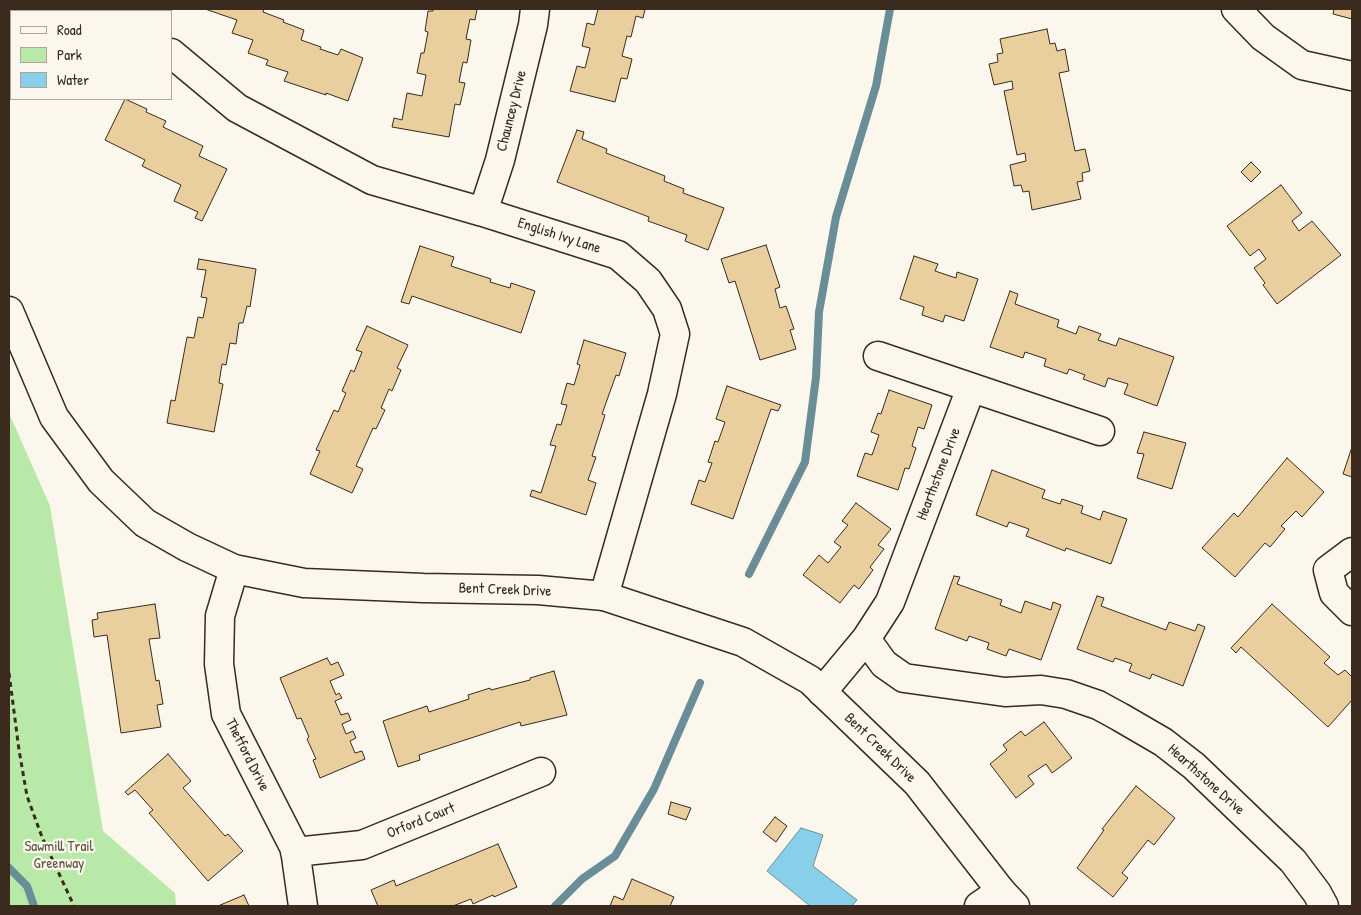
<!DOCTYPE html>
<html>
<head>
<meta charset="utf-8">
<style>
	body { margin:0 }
	#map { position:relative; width:1361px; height:915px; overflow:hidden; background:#fbf7ec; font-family:"Patrick Hand",sans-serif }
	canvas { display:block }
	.frame { position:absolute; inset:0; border:10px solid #3b2a1e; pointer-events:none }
	.legend { position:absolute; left:10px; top:10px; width:162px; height:90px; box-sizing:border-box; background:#fbf7ec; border:1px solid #aea59a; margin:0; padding:6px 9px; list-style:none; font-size:15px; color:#3b2a1e }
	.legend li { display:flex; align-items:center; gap:10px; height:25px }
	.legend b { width:25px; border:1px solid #aea59a }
</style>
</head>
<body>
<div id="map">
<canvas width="1361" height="915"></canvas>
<div class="frame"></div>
<ul class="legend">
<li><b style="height:6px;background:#fbf7ec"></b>Road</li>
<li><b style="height:14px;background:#b9e9a8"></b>Park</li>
<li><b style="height:14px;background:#88d0e9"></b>Water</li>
</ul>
</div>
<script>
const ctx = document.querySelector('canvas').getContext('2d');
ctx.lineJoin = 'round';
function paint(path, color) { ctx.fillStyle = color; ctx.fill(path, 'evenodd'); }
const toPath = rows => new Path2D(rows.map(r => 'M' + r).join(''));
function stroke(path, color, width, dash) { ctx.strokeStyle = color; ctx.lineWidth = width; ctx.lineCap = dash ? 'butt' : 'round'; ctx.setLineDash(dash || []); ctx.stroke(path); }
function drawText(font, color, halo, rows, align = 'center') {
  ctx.font = font + ' "Patrick Hand",sans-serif'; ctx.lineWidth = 4.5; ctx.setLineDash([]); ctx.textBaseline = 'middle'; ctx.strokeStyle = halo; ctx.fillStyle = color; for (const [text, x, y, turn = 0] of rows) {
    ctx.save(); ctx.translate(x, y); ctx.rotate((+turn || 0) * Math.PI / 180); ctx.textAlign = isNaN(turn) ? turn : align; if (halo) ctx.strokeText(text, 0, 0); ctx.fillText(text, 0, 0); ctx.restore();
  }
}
paint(toPath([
	[9,413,50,506,103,831,175,893,176,906,9,906]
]), '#b9e9a8');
const water = toPath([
	[801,828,823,835,813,866,857,900,852,906,810,906,767,871,801,828]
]);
paint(water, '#88d0e9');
stroke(water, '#698e98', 1);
stroke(toPath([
	[749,574,805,462,816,377,819,312,836,217,876,86,890,9],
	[9,868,27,886,34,906],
	[555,906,582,879,615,856,654,789,700,683]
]), '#698e98', 8);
const building = toPath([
	[9,9,48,9,51,11,11,11,11,38,9,37,9,9],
	[205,9,264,9,263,12,284,20,283,22,304,30,301,40,321,47,320,49,338,55,341,49,363,58,348,101,326,93,326,95,284,81,288,72,266,65,268,60,248,53,253,40,232,33,237,20,205,9],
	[433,9,477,9,475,20,470,19,466,39,471,40,467,63,463,62,459,82,465,83,460,105,455,104,449,137,392,127,394,118,402,120,407,93,422,96,426,75,417,73,421,53,424,53,428,32,425,31,428,11,433,11,433,9],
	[598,9,645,9,643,18,636,16,631,37,627,36,622,56,632,59,627,79,621,78,615,102,570,91,577,66,585,68,590,48,582,46,587,23,594,25,598,9],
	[1334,9,1352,9,1352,19,1333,14,1334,9],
	[1047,29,1050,44,1055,43,1057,51,1065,49,1069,71,1059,73,1075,151,1085,149,1090,171,1082,173,1083,181,1077,182,1081,199,1032,210,1029,191,1023,192,1021,185,1014,186,1010,165,1026,161,1025,153,1017,155,1004,91,1013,89,1012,81,994,85,989,64,998,62,997,54,1003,53,1000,39,1047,29],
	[125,99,147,109,146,112,166,121,163,127,203,146,199,156,227,169,202,221,195,218,198,212,174,201,181,185,142,166,145,160,105,140,125,99],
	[577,130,584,132,582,139,607,149,606,153,665,176,664,181,684,189,683,193,724,208,708,250,685,241,687,235,648,221,649,217,557,182,577,130],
	[1251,162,1261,172,1251,182,1241,172,1251,162],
	[1281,185,1302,213,1292,221,1299,231,1312,221,1341,255,1277,304,1263,285,1265,283,1254,268,1266,259,1259,249,1250,256,1227,226,1281,185],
	[766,245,780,287,775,289,780,308,786,306,794,329,790,330,796,349,760,360,735,281,729,283,721,259,766,245],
	[420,246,454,257,451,266,491,279,490,282,510,288,511,283,535,291,521,333,412,296,409,304,401,302,420,246],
	[914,256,938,264,935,271,956,278,957,272,978,279,964,321,945,315,943,322,922,315,924,307,900,299,914,256],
	[199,259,256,269,250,307,247,306,243,323,239,323,236,344,230,343,226,365,222,364,219,383,223,384,214,432,167,423,171,400,175,401,187,337,194,338,198,317,203,318,207,298,201,297,206,270,197,269,199,259],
	[1010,291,1018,294,1015,304,1059,320,1057,327,1076,334,1079,326,1101,334,1098,340,1116,346,1119,338,1174,357,1157,406,1124,394,1128,384,1108,378,1105,387,1083,379,1085,375,1069,369,1067,374,1044,366,1046,359,1025,352,1023,358,990,347,1010,291],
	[367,326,408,345,397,368,401,370,392,391,389,389,381,408,385,410,376,429,373,428,356,466,363,469,352,493,310,474,320,451,316,450,334,410,338,412,346,393,342,391,351,370,354,372,362,352,356,350,367,326],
	[584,340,626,353,619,376,616,375,602,414,605,415,592,456,596,457,588,480,596,483,586,515,530,496,532,490,541,493,556,446,550,445,557,424,561,425,567,405,561,404,567,383,574,385,580,365,577,364,584,340],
	[727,386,781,405,778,411,771,409,733,519,691,504,699,480,705,482,712,463,708,462,715,441,718,442,725,422,716,419,727,386],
	[889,390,932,405,924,429,918,427,912,446,916,448,909,469,905,468,898,490,857,476,865,453,872,455,879,435,871,432,878,413,881,414,889,390],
	[1144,432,1186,443,1172,489,1137,478,1144,454,1137,453,1144,432],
	[1352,447,1352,477,1343,474,1352,447],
	[1287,458,1324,492,1302,517,1296,511,1281,526,1285,529,1270,547,1265,543,1235,577,1202,548,1234,513,1238,517,1287,458],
	[992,470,1045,490,1042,498,1060,504,1062,499,1083,506,1081,513,1100,520,1103,511,1127,519,1111,564,1066,548,1065,551,1026,536,1029,529,1009,522,1007,527,976,515,992,470],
	[856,503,891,529,878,545,884,549,870,567,873,570,859,589,854,585,840,603,803,575,819,555,828,563,841,547,834,542,848,525,842,521,856,503],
	[954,576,960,577,957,584,1002,600,1000,605,1021,613,1025,601,1051,610,1053,602,1061,605,1041,660,1009,649,1006,656,987,649,989,643,969,636,967,641,935,629,954,576],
	[1097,596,1104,598,1101,606,1166,630,1169,622,1195,631,1198,624,1205,627,1183,686,1152,674,1150,679,1129,671,1132,664,1115,658,1113,662,1077,649,1097,596],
	[155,604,160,638,149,639,156,681,159,680,163,704,157,705,161,727,121,733,107,635,94,637,92,620,98,619,97,613,155,604],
	[1272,604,1330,657,1324,663,1338,675,1345,670,1352,677,1352,700,1328,727,1241,647,1236,653,1231,648,1272,604],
	[327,658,331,665,338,662,344,675,330,681,336,695,339,693,342,698,335,701,341,715,348,713,351,720,342,724,346,734,353,731,356,738,350,741,355,753,362,751,365,759,320,778,313,760,316,759,307,739,309,737,301,718,297,719,280,678,327,658],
	[554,671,567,715,521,726,520,722,419,755,420,760,398,767,383,721,427,706,429,712,469,699,468,695,490,688,491,690,530,680,530,678,554,671],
	[1044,722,1072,758,1052,773,1046,764,1028,776,1034,784,1016,798,990,764,1007,750,1003,745,1021,731,1025,736,1044,722],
	[168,754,191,781,183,788,225,836,228,834,243,851,208,881,149,813,153,810,135,790,128,795,125,792,168,754],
	[1136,786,1175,818,1154,845,1148,840,1122,873,1128,878,1113,897,1077,868,1104,830,1102,829,1136,786],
	[671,802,691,808,686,820,668,814,671,802],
	[775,817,787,826,776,842,763,832,775,817],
	[498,844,517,887,494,897,493,895,473,904,471,899,453,906,378,906,371,890,394,880,396,886,498,844],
	[632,879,674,897,670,906,610,906,614,896,623,900,632,879],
	[244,895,249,906,218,906,244,895]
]);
paint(building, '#e9ce9e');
stroke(building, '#3b2a1e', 1);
const street = toPath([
	[118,9,121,11],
	[1236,9,1263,37,1302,65,1352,76],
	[171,53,237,108,372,180,483,212,618,255,648,281,667,309,675,334,662,394,604,596],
	[483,212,500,160,533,25,535,9],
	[878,356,1100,431],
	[1352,552,1328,570,1334,593,1352,611],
	[234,569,220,616,219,664,226,714,295,849,303,906],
	[866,639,884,664,904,678,1005,692,1041,690,1066,694,1098,705,1120,717,1163,742,1194,766,1293,861,1317,893,1324,906],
	[822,692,866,639,890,602,971,388],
	[295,852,362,845,541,772],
	[979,906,1001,891]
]);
const secondary = toPath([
	[9,311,54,417,101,481,145,523,187,547,234,569,304,583,423,588,538,590,604,596,743,642,810,680,917,783,1001,891,1015,906]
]);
stroke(street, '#3b2a1e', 31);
stroke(secondary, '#3b2a1e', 31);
stroke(toPath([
	[9,673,19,750,27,796,42,837,74,906]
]), '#3b2a1e', 3, [5, 4]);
stroke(street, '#fbf7ec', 28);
stroke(secondary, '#fbf7ec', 28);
drawText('15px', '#3b2a1e', '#fbf7ec', [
	["Chauncey Drive",512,111,-76],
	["English Ivy Lane",559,236,18],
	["Hearthstone Drive",939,474,-69],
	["Bent Creek Drive",505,590,2],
	["Bent Creek Drive",880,748,44],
	["Thetford Drive",247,755,63],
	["Hearthstone Drive",1206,780,42],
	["Orford Court",421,821,-22]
]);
drawText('15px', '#5a5a40', '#fbf7ec', [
	["Sawmill Trail",59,847],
	["Greenway",59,864]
]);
</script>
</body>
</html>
